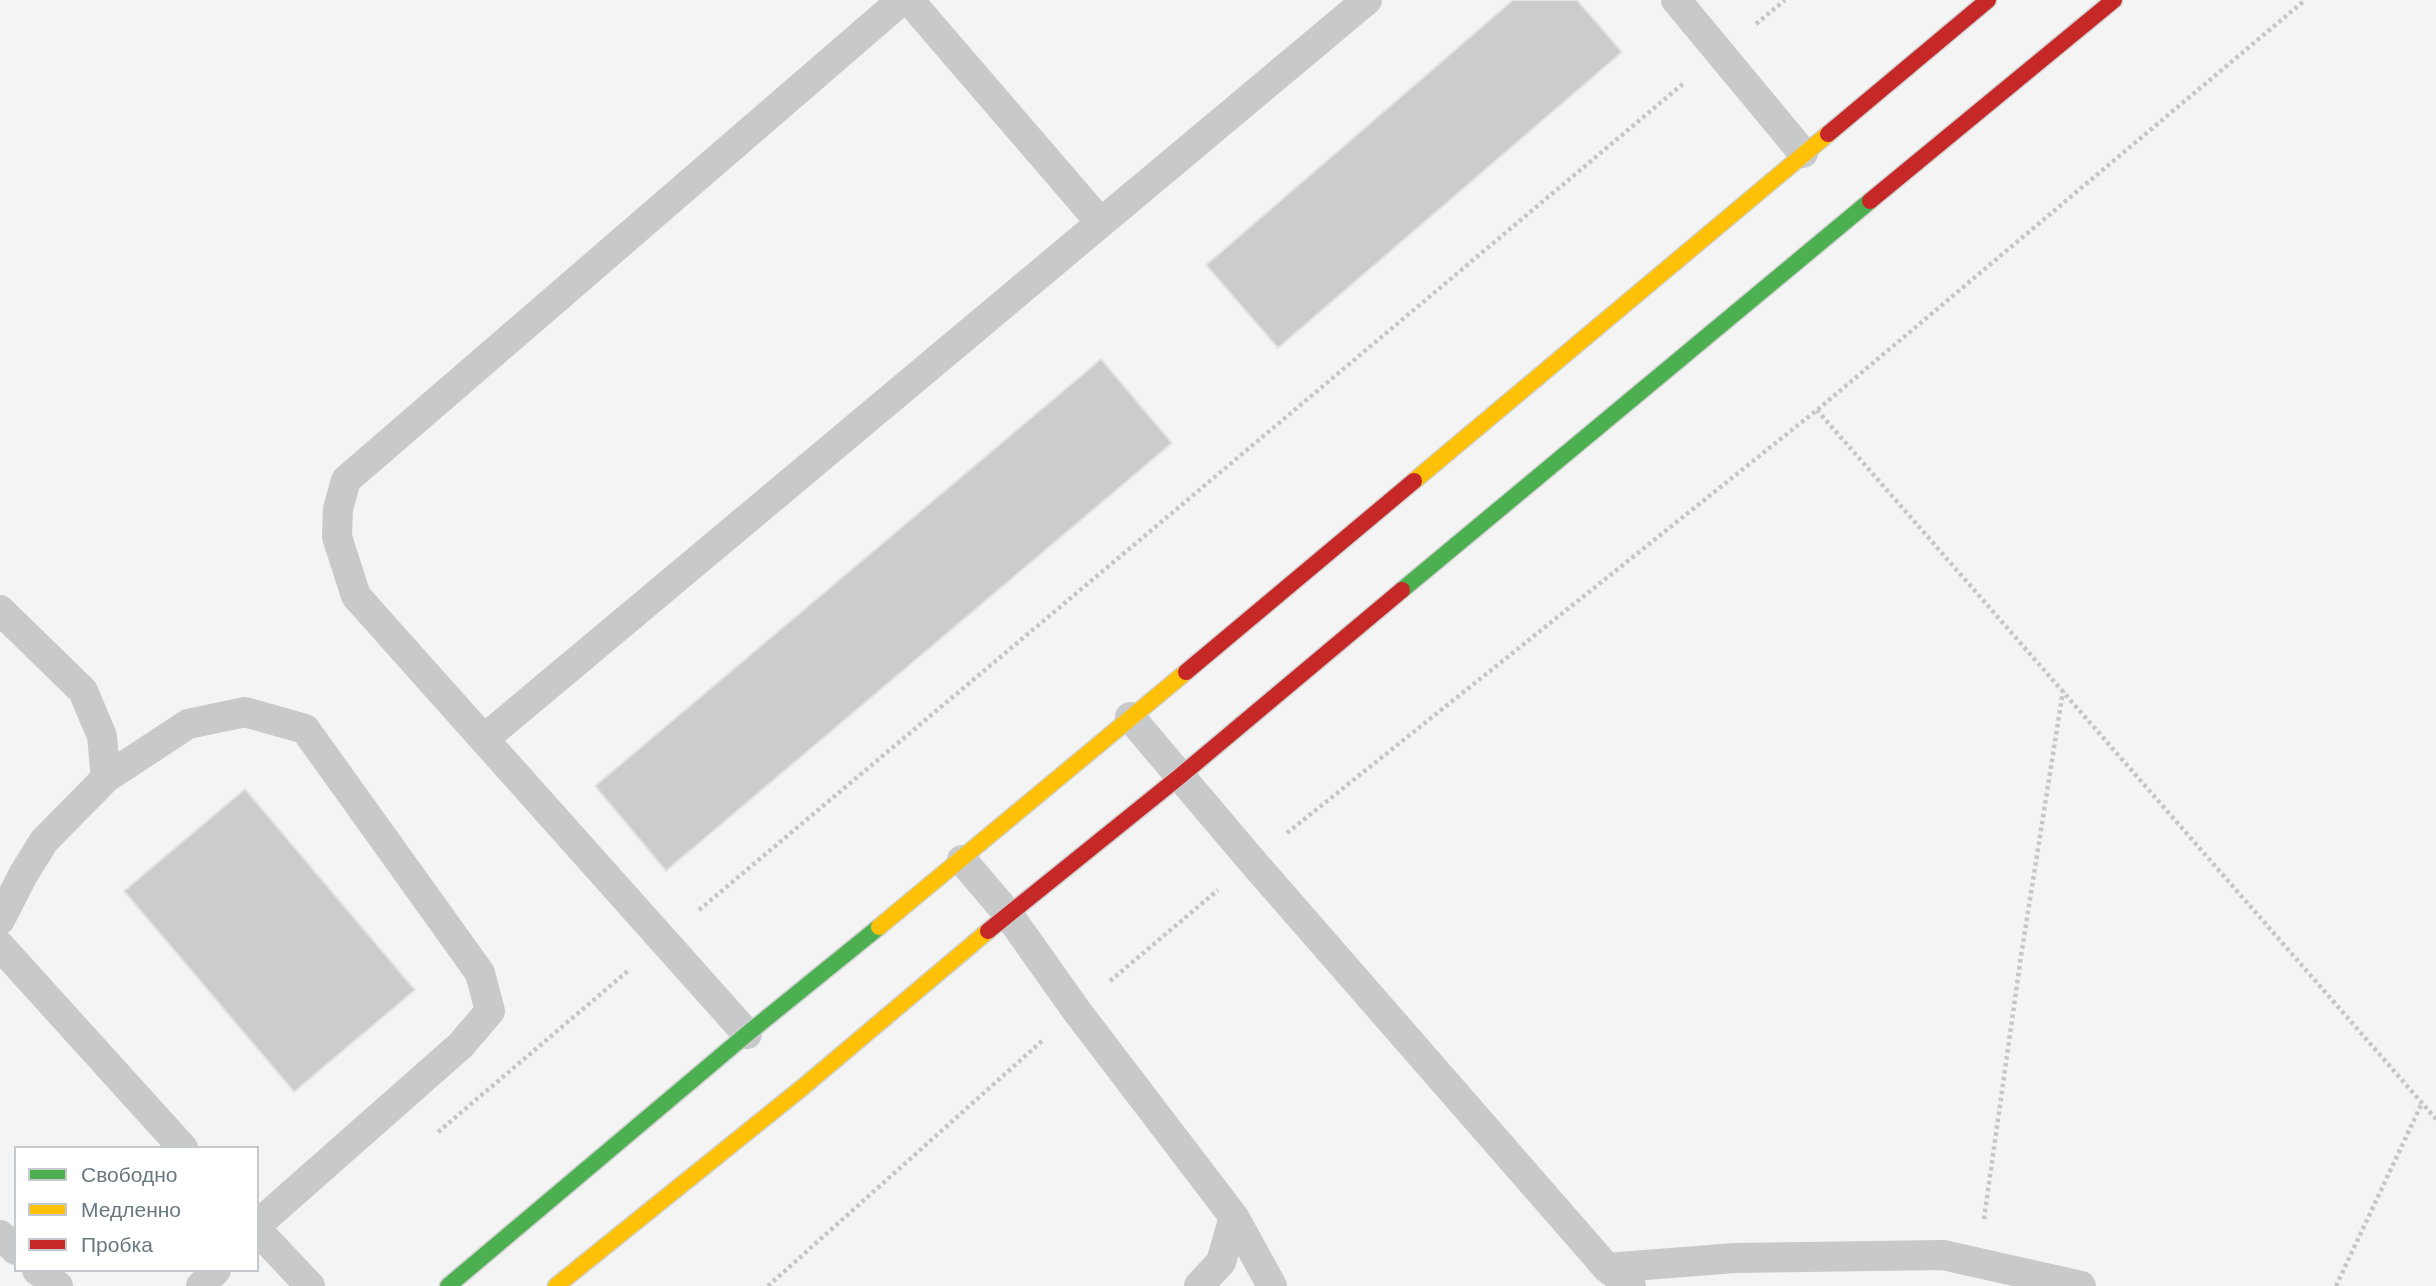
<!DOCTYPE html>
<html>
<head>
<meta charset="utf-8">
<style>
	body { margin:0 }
	#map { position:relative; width:2436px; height:1286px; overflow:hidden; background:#f4f4f4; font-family:Arial,sans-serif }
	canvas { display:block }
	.legend { position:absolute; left:14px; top:1146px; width:245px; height:126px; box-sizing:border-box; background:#fff; border:2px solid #c3c9cc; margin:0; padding:9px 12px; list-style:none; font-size:21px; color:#687880 }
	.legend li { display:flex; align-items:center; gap:14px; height:35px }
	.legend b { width:35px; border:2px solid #c3c9cc }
</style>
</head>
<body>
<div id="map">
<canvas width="2436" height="1286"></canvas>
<ul class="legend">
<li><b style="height:9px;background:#4caf50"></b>Свободно</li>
<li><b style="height:9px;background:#ffc107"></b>Медленно</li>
<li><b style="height:9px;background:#c62828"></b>Пробка</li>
</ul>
</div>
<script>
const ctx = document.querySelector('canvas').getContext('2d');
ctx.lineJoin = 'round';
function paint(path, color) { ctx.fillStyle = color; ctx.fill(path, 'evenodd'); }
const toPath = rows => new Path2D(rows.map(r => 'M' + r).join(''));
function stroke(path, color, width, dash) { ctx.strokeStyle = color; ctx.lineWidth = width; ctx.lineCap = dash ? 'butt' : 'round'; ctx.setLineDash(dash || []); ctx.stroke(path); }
const building = toPath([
	[1513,0,1577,0,1622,52,1278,348,1206,265,1513,0],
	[1101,359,1172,443,666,871,595,786,1101,359],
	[245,789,415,990,294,1092,124,891,245,789]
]);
paint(building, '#cbcccd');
stroke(building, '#e4e4e4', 2);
const fast = toPath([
	[1402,590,1870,201],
	[448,1286,747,1034,879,927]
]);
const slow = toPath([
	[1414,481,1828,134],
	[879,927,1186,672],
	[556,1286,803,1087,988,931]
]);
const jam = toPath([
	[1828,134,1988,0],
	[1870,201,2114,0],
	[1186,672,1414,481],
	[988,931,1179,777,1402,590]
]);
stroke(fast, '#d0d1d1', 19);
stroke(slow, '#d0d1d1', 19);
stroke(jam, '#d0d1d1', 19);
stroke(toPath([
	[1756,24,1785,0],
	[1817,410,2436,1119],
	[1287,833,1817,410,2305,0],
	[699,910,1684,83],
	[1110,981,1218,890],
	[438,1132,629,970],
	[1984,1219,2021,956,2063,691],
	[768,1286,1043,1040],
	[2336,1286,2422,1103]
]), '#c5c6c7', 4.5, [3.5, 3.5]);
stroke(toPath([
	[909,0,1101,223],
	[1676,0,1803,153],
	[0,610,83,691,102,736,106,778,44,841,23,875,0,920],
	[1130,717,1252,861,1607,1268,1631,1286],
	[484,739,1367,0],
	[106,778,188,724,245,712,305,729,480,973,490,1011,461,1045,257,1225],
	[962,860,1008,914,1076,1010,1234,1217,1272,1286],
	[0,946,183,1148],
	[747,1034,356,596,337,537,338,509,346,480,902,0],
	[257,1230,310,1286],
	[0,1235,16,1250],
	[1607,1268,1735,1258,1943,1255,2081,1286],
	[37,1270,58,1286],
	[201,1286,216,1270],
	[1199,1286,1221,1262,1234,1217]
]), '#c7c9ca', 30);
stroke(fast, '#4caf50', 16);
stroke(slow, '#ffc107', 16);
stroke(jam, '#c62828', 16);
</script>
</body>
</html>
